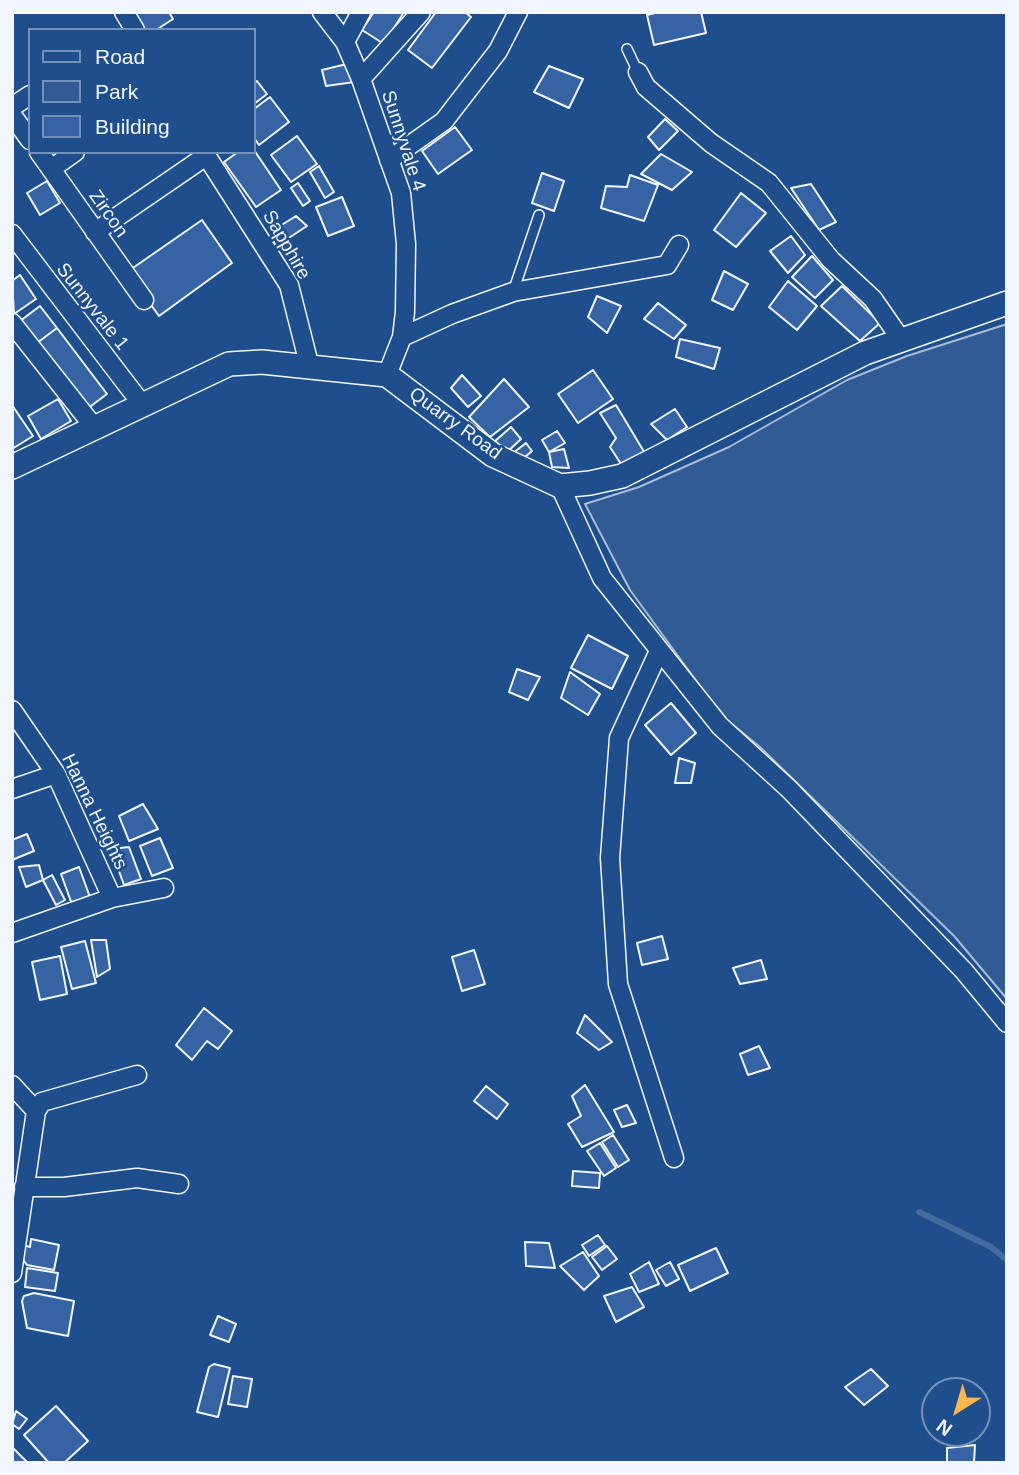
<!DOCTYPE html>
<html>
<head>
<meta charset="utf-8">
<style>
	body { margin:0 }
	#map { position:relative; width:1019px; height:1475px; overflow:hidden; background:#1f4e8c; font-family:Arial,sans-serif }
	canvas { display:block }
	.frame { position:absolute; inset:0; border:14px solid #f2f6ff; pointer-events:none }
	.legend { position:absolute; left:28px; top:28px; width:228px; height:126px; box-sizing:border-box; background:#1f4e8c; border:2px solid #7391ba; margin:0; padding:9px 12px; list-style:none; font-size:21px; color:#f2f6ff }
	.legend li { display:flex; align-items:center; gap:14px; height:35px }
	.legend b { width:35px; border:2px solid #7391ba }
	.north { position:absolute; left:921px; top:1377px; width:70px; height:70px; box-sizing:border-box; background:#1f4e8c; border:2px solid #7391ba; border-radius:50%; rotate:217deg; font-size:19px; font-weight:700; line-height:28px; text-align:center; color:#f2f6ff }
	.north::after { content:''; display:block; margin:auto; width:24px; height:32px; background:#ffb74d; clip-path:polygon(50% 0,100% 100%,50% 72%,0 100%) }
</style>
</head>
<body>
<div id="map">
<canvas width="1019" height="1475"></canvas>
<div class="frame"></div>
<ul class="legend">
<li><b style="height:9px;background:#1f4e8c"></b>Road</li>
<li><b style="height:19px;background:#305b95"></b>Park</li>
<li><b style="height:19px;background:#3563a3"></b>Building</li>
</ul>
<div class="north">N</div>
</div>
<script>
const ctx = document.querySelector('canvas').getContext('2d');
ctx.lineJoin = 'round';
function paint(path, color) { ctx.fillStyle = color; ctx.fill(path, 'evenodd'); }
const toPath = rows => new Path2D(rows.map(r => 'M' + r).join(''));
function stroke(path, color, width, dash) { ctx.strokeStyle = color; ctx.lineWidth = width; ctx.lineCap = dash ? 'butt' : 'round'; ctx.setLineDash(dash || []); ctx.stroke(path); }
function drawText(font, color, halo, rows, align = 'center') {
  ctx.font = font + ' Arial,sans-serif'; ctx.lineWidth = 5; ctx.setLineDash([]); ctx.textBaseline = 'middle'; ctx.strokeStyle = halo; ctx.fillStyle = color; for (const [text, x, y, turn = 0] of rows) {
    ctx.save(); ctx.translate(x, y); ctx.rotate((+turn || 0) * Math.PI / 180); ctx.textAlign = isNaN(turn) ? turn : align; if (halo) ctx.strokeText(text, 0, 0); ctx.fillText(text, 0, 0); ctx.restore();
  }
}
const green = toPath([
	[1007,324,1007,999,954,936,760,747,721,715,630,590,585,504,639,487,729,447,847,380,907,356,1007,324]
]);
paint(green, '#305b95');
stroke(green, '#a8bbd7', 2);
stroke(toPath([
	[919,1212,991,1247,1007,1260]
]), '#446ba0', 6);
const building = toPath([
	[134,12,169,12,173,19,156,30,145,30,134,12],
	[374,12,404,12,384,44,362,30,374,12],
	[436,12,465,12,471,17,432,68,408,50,436,12],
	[659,12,701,12,706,33,654,45,647,15,659,12],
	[351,63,354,82,326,86,322,70,351,63],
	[549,66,583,79,569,108,534,92,549,66],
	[257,81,267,94,254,104,254,83,257,81],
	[270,97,289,122,259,145,254,138,254,109,270,97],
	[665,119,678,131,659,150,648,137,665,119],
	[455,127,472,150,438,174,422,151,455,127],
	[297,136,317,164,291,182,271,155,297,136],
	[254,150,281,190,256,207,224,162,238,152,254,150],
	[661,154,692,172,672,190,641,174,661,154],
	[319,166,334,192,325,198,310,172,319,166],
	[542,173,564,181,554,211,532,203,542,173],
	[630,175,658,185,644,221,601,208,606,186,627,187,630,175],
	[47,181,60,203,40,215,27,193,47,181],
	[298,183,310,201,303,206,291,188,298,183],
	[811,184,836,222,819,230,791,188,811,184],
	[741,193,766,213,736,247,714,230,741,193],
	[342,197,354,226,328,236,316,207,342,197],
	[296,216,307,226,275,247,272,231,296,216],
	[202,220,232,263,159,316,127,272,202,220],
	[791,236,805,255,788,273,770,251,791,236],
	[812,256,833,280,815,298,792,277,812,256],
	[724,271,748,284,733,310,712,300,724,271],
	[20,275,36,299,14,314,12,281,20,275],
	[788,281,817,306,797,330,769,307,788,281],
	[842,286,880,323,860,341,821,306,842,286],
	[597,296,621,306,607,333,588,317,597,296],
	[658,303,686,325,674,339,644,319,658,303],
	[40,306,57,328,37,343,20,321,40,306],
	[57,328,107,394,87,409,37,343,57,328],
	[680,339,720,348,714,369,676,357,680,339],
	[593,370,613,399,578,423,558,394,593,370],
	[462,375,481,396,468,407,451,388,462,375],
	[504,379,529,407,490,437,469,417,504,379],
	[58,399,71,421,41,439,28,416,58,399],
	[12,405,33,436,12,449,12,405],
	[616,405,646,455,623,467,610,447,616,438,600,413,616,405],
	[675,409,687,427,667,440,651,424,675,409],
	[511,427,521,439,505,454,494,442,511,427],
	[557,431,565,443,549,452,542,440,557,431],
	[526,443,532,451,516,465,508,457,526,443],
	[564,449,569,468,552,467,549,452,564,449],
	[588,635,628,656,612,689,571,668,588,635],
	[517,669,540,677,528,700,509,692,517,669],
	[570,672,600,694,588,715,561,698,570,672],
	[671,703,696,733,671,755,645,725,671,703],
	[679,758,695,763,691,783,675,783,679,758],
	[143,804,158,829,129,841,119,816,143,804],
	[27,834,34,851,12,860,12,840,27,834],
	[160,838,173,868,152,876,140,846,160,838],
	[129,847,141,879,124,885,111,849,129,847],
	[39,865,43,880,26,887,19,867,39,865],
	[79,867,91,900,73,907,61,874,79,867],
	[52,875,65,900,56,905,43,880,52,875],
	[662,936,668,959,642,965,637,943,662,936],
	[91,940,106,940,110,969,97,977,91,940],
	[85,941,96,983,72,989,61,947,85,941],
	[474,950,485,984,462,991,452,957,474,950],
	[60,956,67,994,40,1000,32,962,60,956],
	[761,960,767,979,740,984,733,968,761,960],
	[204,1008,232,1031,218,1049,207,1041,192,1060,176,1045,204,1008],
	[585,1015,612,1042,599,1050,577,1033,585,1015],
	[759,1046,770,1068,748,1075,740,1054,759,1046],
	[585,1085,614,1132,582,1147,568,1124,581,1116,572,1096,585,1085],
	[486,1086,508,1104,497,1119,474,1101,486,1086],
	[627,1105,636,1123,622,1127,614,1110,627,1105],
	[613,1135,629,1160,618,1167,602,1142,613,1135],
	[600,1143,616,1168,604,1176,587,1151,600,1143],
	[573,1171,600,1173,599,1188,572,1186,573,1171],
	[598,1235,605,1245,589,1256,582,1245,598,1235],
	[31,1239,59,1245,54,1270,27,1265,21,1257,23,1245,30,1247,31,1239],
	[525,1242,549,1243,555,1268,526,1266,525,1242],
	[607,1246,617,1259,602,1270,592,1257,607,1246],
	[716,1248,728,1273,690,1291,678,1265,716,1248],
	[583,1252,599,1276,584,1290,560,1266,583,1252],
	[649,1262,659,1284,639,1292,630,1274,649,1262],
	[670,1262,679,1279,666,1286,656,1270,670,1262],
	[27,1268,58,1273,55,1291,25,1287,27,1268],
	[632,1287,644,1307,616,1322,604,1296,632,1287],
	[34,1293,74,1301,68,1336,27,1328,22,1301,24,1296,34,1293],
	[218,1316,236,1324,229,1342,210,1335,218,1316],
	[214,1364,230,1368,218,1417,197,1412,209,1367,214,1364],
	[871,1369,888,1386,864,1405,845,1387,871,1369],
	[233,1376,252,1379,247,1407,228,1404,233,1376],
	[56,1406,88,1441,64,1463,49,1463,24,1435,56,1406],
	[16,1411,27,1419,19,1429,12,1424,16,1411],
	[975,1445,974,1463,947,1463,947,1448,975,1445],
	[12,1447,28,1463,12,1463,12,1447]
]);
paint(building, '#3563a3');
stroke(building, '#f2f6ff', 2);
const service = toPath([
	[627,49,638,72],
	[513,292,539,215]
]);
const minor = toPath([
	[124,12,135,30],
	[322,12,345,42,361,79,401,193,406,244,405,312,402,337,387,375],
	[345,42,361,12],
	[638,72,646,87,711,143,769,183,831,260,873,299,900,338],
	[361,79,421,12],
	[12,107,30,95],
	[12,115,30,140],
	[39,152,144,300],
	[204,152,289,285,310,368],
	[389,160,444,121,498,51,518,12],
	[51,169,75,152],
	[95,232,206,156],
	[12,234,141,403],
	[12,323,94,427],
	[402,337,452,314,513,292,667,265,679,245],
	[560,486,602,578,720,726,789,789,964,971,1007,1023],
	[659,651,619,738,610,858,618,984,674,1158],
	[12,710,56,774,112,898],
	[12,789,56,774],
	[12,933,112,898,164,888],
	[12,1085,36,1111,12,1273],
	[36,1111,42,1102,137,1075],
	[24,1187,64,1187,137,1178,179,1184]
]);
const tertiary = toPath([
	[12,467,229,364,262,362,387,375,493,455,560,486,590,483,622,476,865,353,1007,303]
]);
stroke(service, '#f2f6ff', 12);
stroke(minor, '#f2f6ff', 21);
stroke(tertiary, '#f2f6ff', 26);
stroke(service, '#1f4e8c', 9);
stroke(minor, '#1f4e8c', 18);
stroke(tertiary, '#1f4e8c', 23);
drawText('19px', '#f2f6ff', '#1f4e8c', [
	["Sunnyvale 4",403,141,72],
	["Zircon",108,214,55],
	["Sapphire",286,245,60],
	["Sunnyvale 1",92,307,52],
	["Quarry Road",455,424,36],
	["Hanna Heights",94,812,64]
]);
</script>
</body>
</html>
